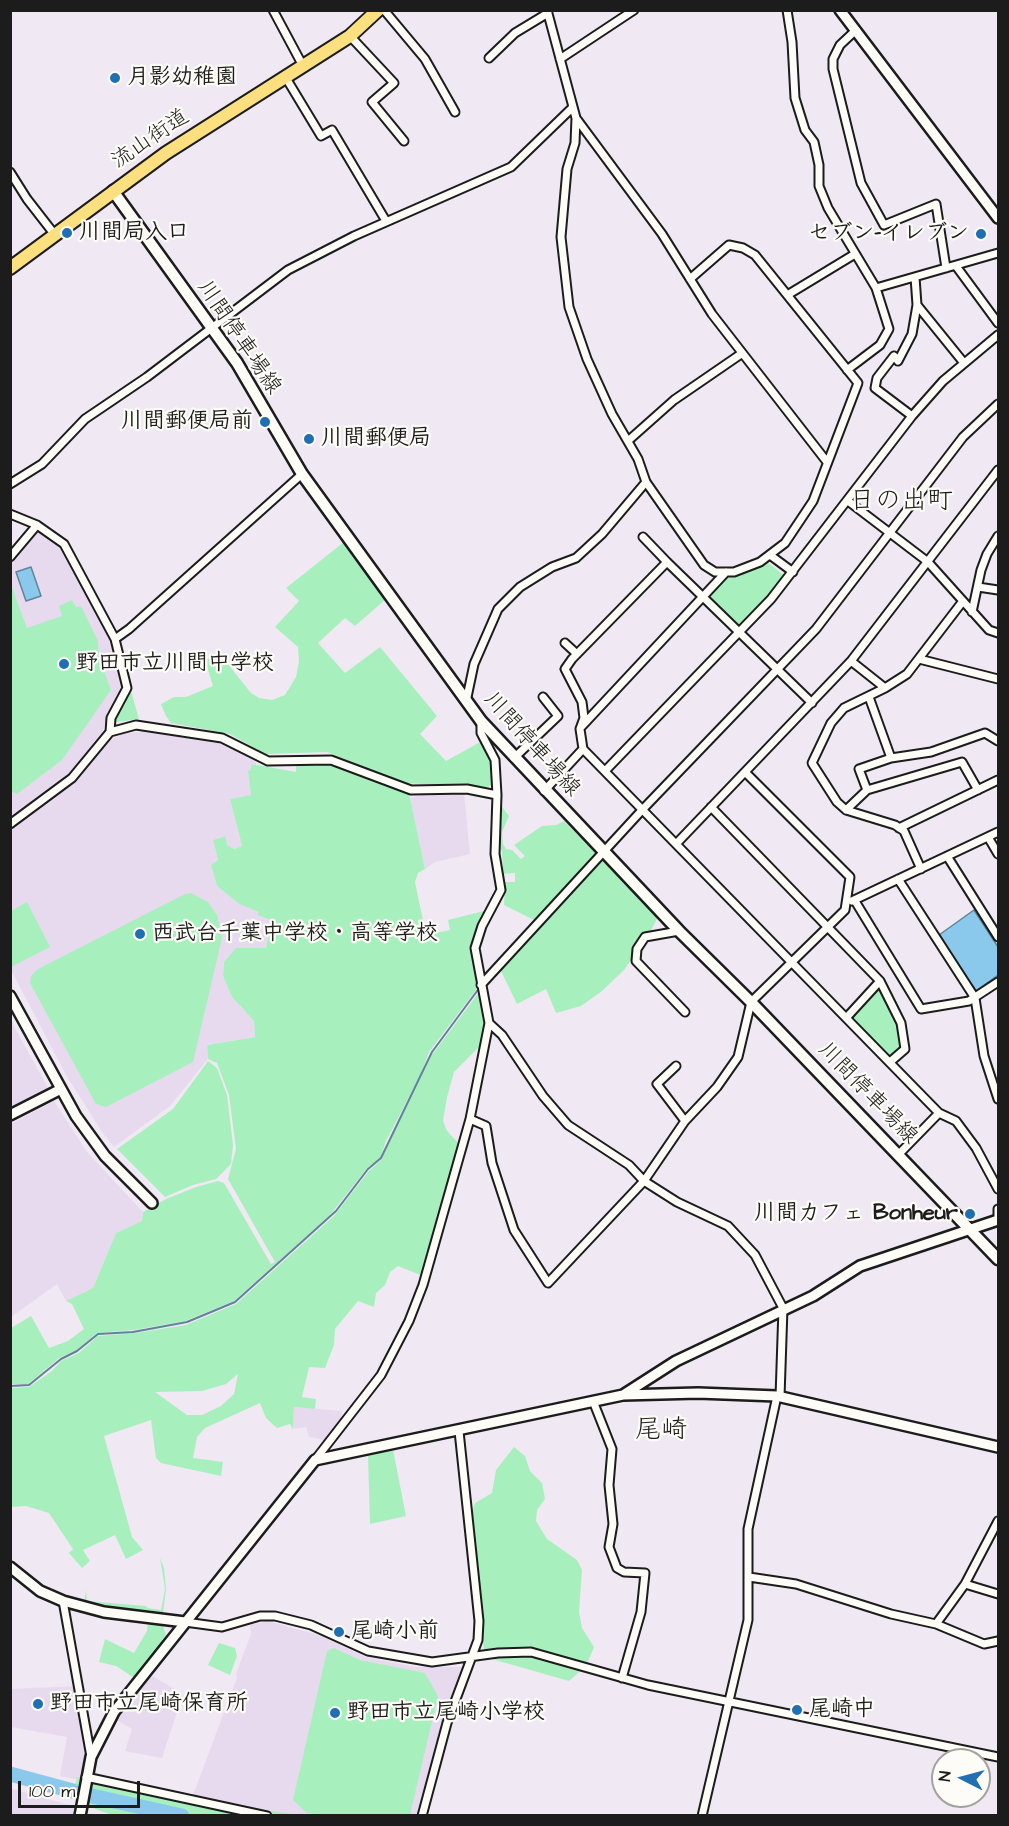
<!DOCTYPE html>
<html>
<head>
<meta charset="utf-8">
<style>
	body { margin:0 }
	#map { position:relative; width:1009px; height:1826px; overflow:hidden; background:#f0e8f2; font-family:"Architects Daughter",sans-serif }
	canvas { display:block }
	.frame { position:absolute; inset:0; border:12px solid #1c1c1c; pointer-events:none }
	.north { position:absolute; left:931px; top:1748px; width:60px; height:60px; box-sizing:border-box; background:#fdfcf7; border:2px solid #a3a29f; border-radius:50%; rotate:276deg; font-size:16px; font-weight:700; line-height:24px; text-align:center; color:#1c1c1c }
	.north::after { content:''; display:block; margin:auto; width:21px; height:27px; background:#1f6fb2; clip-path:polygon(50% 0,100% 100%,50% 72%,0 100%) }
	.scale { position:absolute; left:18px; top:1781px; width:122px; height:27px; box-sizing:border-box; border:3px solid #1c1c1c; border-top:0; padding-left:8px; font-size:18px; line-height:21px; white-space:nowrap; color:#1c1c1c; -webkit-text-stroke:4px #fdfcf7; paint-order:stroke }
</style>
</head>
<body>
<div id="map">
<canvas width="1009" height="1826"></canvas>
<div class="frame"></div>
<div class="north">N</div>
<div class="scale">100 m</div>
</div>
<script>
const ctx = document.querySelector('canvas').getContext('2d');
ctx.lineJoin = 'round';
function paint(path, color) { ctx.fillStyle = color; ctx.fill(path, 'evenodd'); }
const toPath = rows => new Path2D(rows.map(r => 'M' + r).join(''));
function stroke(path, color, width, dash) { ctx.strokeStyle = color; ctx.lineWidth = width; ctx.lineCap = dash ? 'butt' : 'round'; ctx.setLineDash(dash || []); ctx.stroke(path); }
function drawText(font, color, halo, rows, align = 'center') {
  ctx.font = font + ' "Architects Daughter","Klee One",sans-serif'; ctx.lineWidth = 4.5; ctx.setLineDash([]); ctx.textBaseline = 'middle'; ctx.strokeStyle = halo; ctx.fillStyle = color; for (const [text, x, y, turn = 0] of rows) {
    ctx.save(); ctx.translate(x, y); ctx.rotate((+turn || 0) * Math.PI / 180); ctx.textAlign = isNaN(turn) ? turn : align; if (halo) ctx.strokeText(text, 0, 0); ctx.fillText(text, 0, 0); ctx.restore();
  }
}
paint(toPath([
	[37,530,63,551,83,585,109,639,124,689,105,722,103,731,69,773,11,818,11,563],
	[143,732,223,743,255,761,257,765,252,764,251,772,248,771,251,795,230,799,242,846,234,849,227,845,224,836,213,840,218,860,211,865,217,886,239,904,260,912,258,915,271,920,266,948,237,948,224,962,223,976,232,997,254,1021,255,1037,207,1045,208,1059,170,1106,114,1147,102,1132,66,1075,11,970,11,829,77,781,110,740,125,733],
	[429,793,464,793,470,854,435,862,425,869,410,798],
	[10,1019,48,1088,11,1107,10,1107],
	[54,1101,87,1152,143,1212,142,1221,116,1233,93,1288,66,1301,57,1284,11,1317,11,1124],
	[294,1407,342,1411,341,1421,324,1442,320,1439,309,1437,306,1427,293,1429],
	[267,1621,322,1636,366,1657,415,1667,462,1667,443,1723,418,1815,279,1815,193,1795,237,1678,236,1674,251,1634,250,1625],
	[149,1674,183,1694,162,1758,125,1751,132,1729,115,1719],
	[76,1686,86,1752,79,1780,60,1776,67,1737,11,1727,10,1689],
	[10,1788,76,1807,74,1815,11,1815]
]), '#e7daef');
paint(toPath([
	[344,542,386,599,355,626,345,618,318,643,345,673,380,647,437,716,420,734,446,761,482,741,493,765,494,783,488,787,403,783,327,752,265,754,230,734,171,723,166,716,161,704,174,697,186,697,213,686,205,660,215,657,227,663,251,693,259,698,272,700,285,695,296,677,299,662,298,647,275,627,299,601,286,588],
	[767,562,785,576,741,627,709,597,727,576,735,576],
	[10,582,27,628,62,616,59,606,72,600,76,607,81,606,98,641,99,658,111,690,62,760,17,794,10,791],
	[131,691,139,719,117,722,114,719],
	[325,763,409,793,425,869,418,873,415,882,426,935,450,930,448,920,488,910,475,932,471,951,478,987,429,1052,421,1074,386,1141,380,1159,368,1167,330,1215,234,1301,185,1321,134,1330,97,1333,77,1350,59,1358,28,1384,11,1384,11,1328,31,1316,49,1348,68,1341,84,1329,72,1304,66,1301,93,1288,116,1233,142,1221,143,1212,166,1199,196,1187,218,1181,224,1183,271,1264,275,1262,228,1179,236,1149,229,1095,217,1063,208,1059,207,1045,255,1037,254,1021,232,997,223,976,224,962,236,948,266,948,271,920,257,915,259,912,239,904,217,886,211,865,218,860,213,840,225,836,227,845,234,849,242,846,230,799,251,795,248,771,250,771,252,764,296,772,296,764],
	[502,807,509,816,502,832,503,844,506,849,512,850,521,859,525,856,514,845,542,826,556,825,564,821,597,854,534,920,504,905,505,882,515,882,515,873,503,874,502,851,498,846],
	[601,856,658,917,649,934,624,970,602,991,581,1006,556,1013,546,989,517,1004,499,967],
	[191,893,208,902,217,915,222,938,193,1062,106,1107,96,1104,30,983,31,976,38,969,185,894],
	[27,902,50,947,11,967,11,911],
	[879,986,898,1023,903,1048,890,1059,849,1017],
	[480,991,485,1020,484,1035,483,1043,454,1072,447,1097,443,1121,447,1131,460,1145,423,1276,398,1266,390,1272,385,1285,376,1293,374,1307,358,1301,335,1329,334,1345,325,1368,309,1367,302,1397,316,1399,315,1409,294,1407,293,1429,290,1424,277,1428,266,1418,260,1403,205,1428,197,1437,193,1458,223,1462,221,1476,161,1463,156,1458,151,1420,104,1436,132,1537,143,1550,126,1559,115,1535,83,1550,90,1561,82,1568,69,1553,73,1549,49,1513,26,1506,11,1507,10,1388,29,1387,52,1371,61,1361,79,1353,98,1336,136,1333,186,1325,236,1304,334,1216,369,1171,381,1160,432,1055],
	[238,1374,234,1394,221,1406,202,1415,187,1415,155,1392,202,1391,226,1384],
	[208,1061,217,1068,227,1095,233,1145,231,1164,216,1179,193,1185,165,1197,117,1149,173,1109],
	[514,1447,525,1456,530,1471,542,1483,545,1499,537,1510,536,1521,547,1539,577,1560,582,1570,579,1612,582,1628,594,1647,586,1666,569,1681,485,1657,483,1641,475,1630,472,1513,475,1503,492,1493,496,1470],
	[393,1450,406,1516,370,1524,368,1455],
	[160,1558,164,1568,166,1589,163,1614,84,1604,86,1590,87,1601,146,1606,148,1608,161,1610,165,1589],
	[148,1622,162,1623,166,1635,162,1640,164,1643,136,1679,116,1666,99,1662,105,1639,134,1653,147,1631],
	[219,1643,235,1648,237,1656,230,1675,208,1665],
	[334,1648,360,1660,425,1673,438,1696,410,1815,321,1815,307,1813,293,1800,327,1651],
	[77,1777,104,1777,169,1797,300,1815,112,1815,82,1804,74,1790]
]), '#a7f0be');
const water = toPath([
	[31,567,41,596,26,601,16,572,31,567],
	[974,910,998,947,998,975,976,991,939,935,974,910]
]);
paint(water, '#8bc9ec');
stroke(water, '#5f8499', 1.5);
stroke(toPath([
	[10,1386,29,1385,61,1359,77,1351,98,1334,133,1332,187,1322,235,1302,336,1211,368,1169,381,1158,432,1052,480,987]
]), '#5f8499', 2);
stroke(toPath([
	[10,1774,73,1791],
	[92,1796,182,1816]
]), '#8bc9ec', 15);
const minor = toPath([
	[273,10,303,66],
	[384,10,425,59,455,112],
	[547,10,576,118,662,234,712,314,827,462],
	[787,10,792,42,795,98,805,130,814,142,819,165,819,186,828,208,876,288,889,329,880,345,847,370],
	[856,30,840,45,833,59,833,69,861,183,884,225,936,204,946,268],
	[350,36,394,83,372,102,404,141],
	[489,58,515,33,548,13],
	[560,59,634,10],
	[286,78,321,136,332,130,386,221],
	[576,118,575,143,567,169,561,237,569,307,587,359,612,414,638,459,646,482,704,565,715,572,734,572,760,562,785,543,813,501,858,383,755,255,743,248,729,245,690,279],
	[10,172,27,199,55,235],
	[956,266,998,323],
	[876,288,998,253],
	[789,294,855,254],
	[917,305,964,363],
	[912,416,875,388,877,378,894,356,898,361,912,334,917,305,915,277],
	[629,440,674,400,741,354],
	[10,484,42,464,85,419,147,377,288,270,354,236,511,167,572,108],
	[848,501,928,562,989,630,998,633],
	[10,514,37,525,64,544,115,639,127,688,111,718,110,732],
	[643,537,667,562],
	[770,555,793,572],
	[10,557,37,525],
	[978,587,998,590],
	[972,612,981,570,987,554,998,536],
	[115,639,129,629,302,474],
	[565,643,577,654],
	[919,659,998,679],
	[851,661,885,688,907,674,963,601],
	[885,688,844,708,831,723,812,763,837,802,846,810,895,825,904,831,921,869],
	[869,697,891,758,931,752,985,733,998,741],
	[466,702,474,664,498,609,520,587,552,567,576,558,602,534,646,482],
	[812,703,667,562,572,659,565,669,582,702,584,718,580,729,583,749,939,1113,956,1121,976,1148,998,1189],
	[582,726,726,572],
	[514,758,558,716,543,697],
	[605,771,771,599,912,416,943,381,998,335],
	[867,790,859,769,891,758],
	[544,791,583,749],
	[711,807,880,981,901,1023,905,1049,890,1062],
	[846,810,867,790,962,762,978,790],
	[10,824,72,778,110,732,136,725,222,738,268,761,331,760,411,790,467,789,497,795],
	[899,828,998,780],
	[988,837,998,854],
	[676,844,851,661,998,470],
	[947,856,998,937],
	[898,879,975,998,984,1056,998,1099],
	[852,901,998,832],
	[855,901,921,1009,969,1001,998,982],
	[679,931,645,937,637,949,636,961,685,1012],
	[481,985,643,809,816,629,963,437,998,404],
	[847,1017,880,981],
	[489,1023,502,1035,543,1096,568,1125,629,1165,644,1181,677,1202,728,1226,755,1255,783,1308,780,1397],
	[676,1066,657,1084,685,1121],
	[470,1119,486,1126,492,1163,514,1230,548,1283,644,1181,685,1121,717,1087,738,1057,751,1002,845,910,850,877,745,772],
	[898,1155,939,1113],
	[998,1220,998,1209],
	[593,1401,612,1449,609,1485,613,1524,609,1547,617,1568,624,1572,645,1573,641,1612,622,1678],
	[315,1460,381,1375,409,1321,423,1285,470,1119,489,1023,475,948,482,926,501,890,495,854,497,795,495,760,481,733,481,721],
	[749,1577,796,1584,891,1614,936,1624,984,1644,998,1641],
	[965,1584,998,1594],
	[63,1601,91,1757],
	[185,1622,222,1627,260,1616,275,1616,311,1625,368,1651,432,1662,498,1653,531,1652,648,1685,998,1757],
	[936,1624,965,1584,998,1521],
	[86,1777,267,1816],
	[422,1816,447,1723,478,1640,479,1621,459,1431],
	[702,1816,748,1620,748,1529,777,1396]
]);
const tertiary = toPath([
	[840,10,998,218],
	[10,996,76,1116,105,1156,152,1203],
	[10,1115,61,1089],
	[623,1395,698,1393,777,1396,998,1447],
	[10,1567,40,1591,63,1601,104,1612,185,1622],
	[80,1816,91,1757,114,1712,315,1460,623,1395,676,1361,813,1296,860,1266,998,1220]
]);
const secondary = toPath([
	[113,191,237,363,302,474,481,721,679,931,751,1002,998,1259]
]);
const primary = toPath([
	[10,268,166,153,350,36,378,10]
]);
stroke(minor, '#1c1c1c', 11);
stroke(tertiary, '#1c1c1c', 14);
stroke(secondary, '#1c1c1c', 15);
stroke(primary, '#1c1c1c', 16);
stroke(minor, '#fdfcf7', 7);
stroke(tertiary, '#fdfcf7', 9);
stroke(secondary, '#fdfcf7', 10);
stroke(primary, '#fce080', 12);
for (const [x, y, r, color] of [
	[115,78,6,"#1f6fb2"],
	[67,233,6,"#1f6fb2"],
	[981,234,6,"#1f6fb2"],
	[265,422,6,"#1f6fb2"],
	[309,439,6,"#1f6fb2"],
	[64,664,6,"#1f6fb2"],
	[140,934,6,"#1f6fb2"],
	[970,1214,6,"#1f6fb2"],
	[339,1632,6,"#1f6fb2"],
	[38,1704,6,"#1f6fb2"],
	[797,1710,6,"#1f6fb2"],
	[335,1713,6,"#1f6fb2"]
]) { const dot = new Path2D(); dot.arc(x, y, r, 0, 2 * Math.PI); ctx.fillStyle = color; ctx.fill(dot); stroke(dot, '#fdfcf7', 2); }
drawText('bold 22px', '#1c1c1c', '#fdfcf7', [
	["月影幼稚園",127,78],
	["川間局入口",79,233],
	["セブン-イレブン",969,234,"right"],
	["川間郵便局前",253,422,"right"],
	["川間郵便局",321,439],
	["野田市立川間中学校",76,664],
	["西武台千葉中学校・高等学校",152,934],
	["川間カフェ Bonheur",958,1214,"right"],
	["尾崎小前",351,1632],
	["野田市立尾崎保育所",50,1704],
	["尾崎中",809,1710],
	["野田市立尾崎小学校",347,1713]
], 'left');
drawText('22px', '#1c1c1c', '#fdfcf7', [
	["流山街道",151,140,-34],
	["川間停車場線",238,338,56],
	["川間停車場線",531,745,48],
	["川間停車場線",867,1094,46]
]);
drawText('26px', '#1c1c1c', '#fdfcf7', [
	["日の出町",901,503],
	["尾崎",661,1432]
]);
</script>
</body>
</html>
